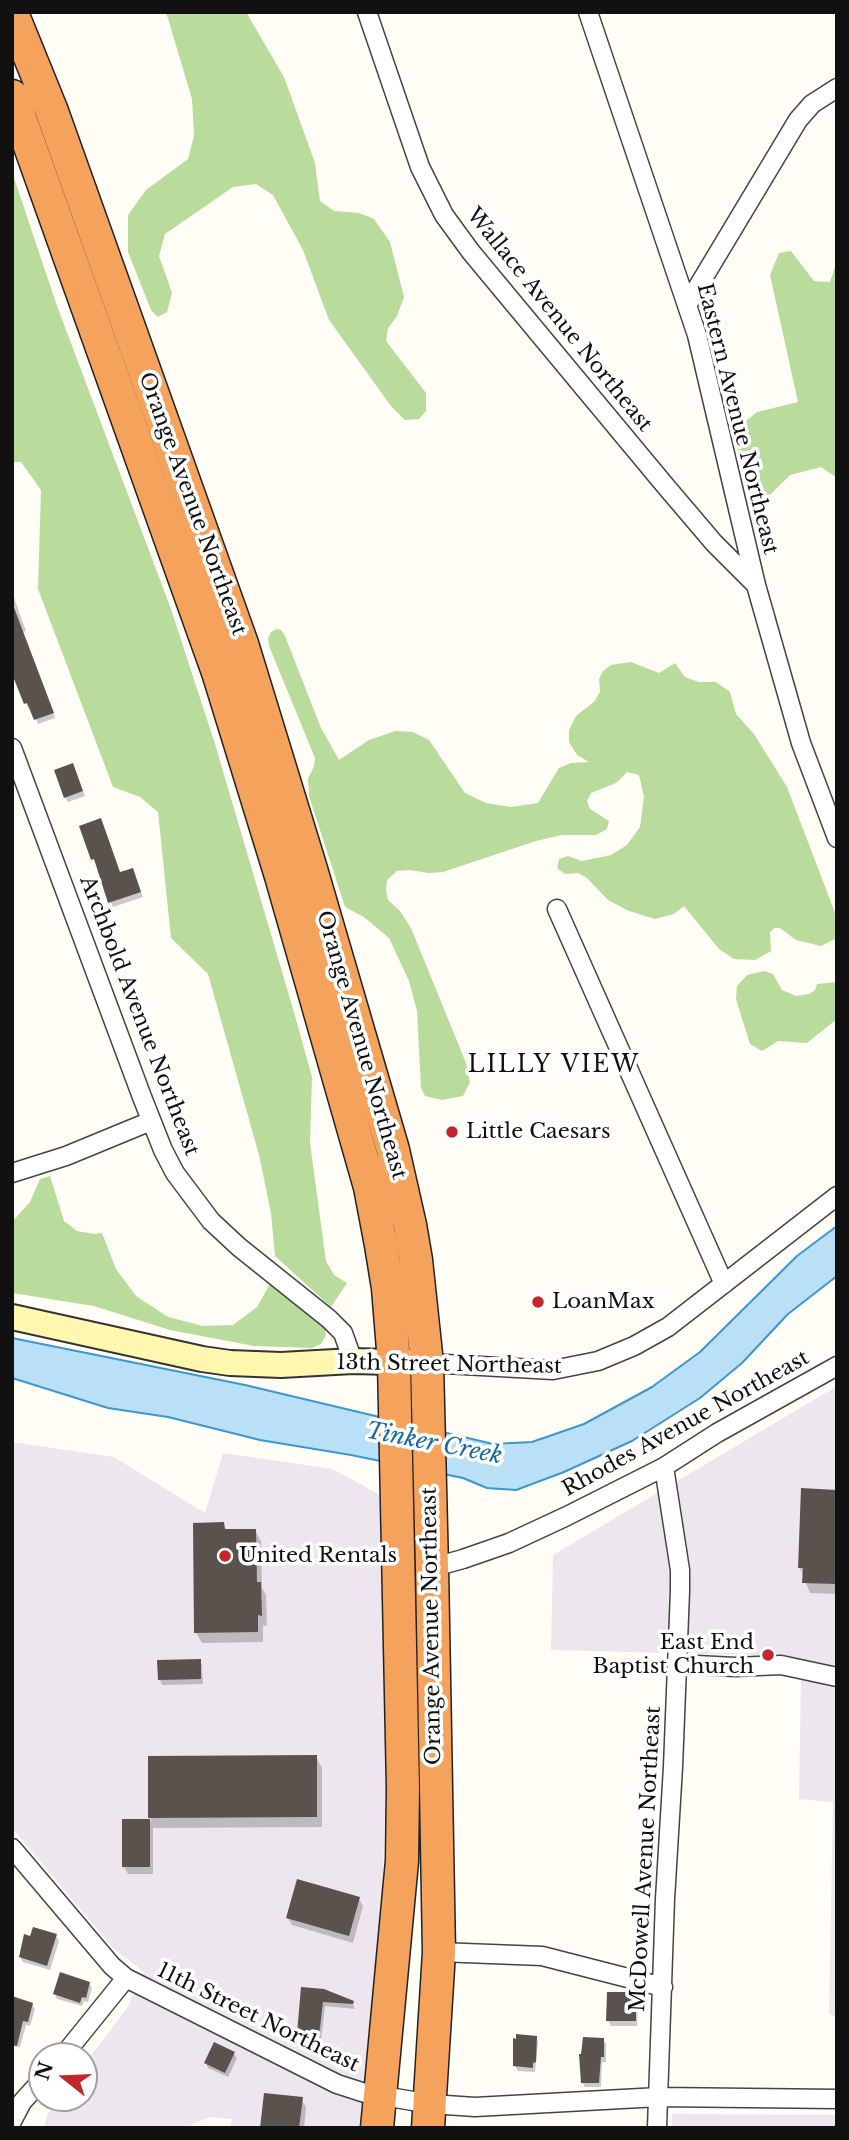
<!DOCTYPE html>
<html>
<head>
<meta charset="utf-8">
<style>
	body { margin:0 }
	#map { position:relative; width:849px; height:2140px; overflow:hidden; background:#fffdf5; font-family:"Libre Baskerville",serif }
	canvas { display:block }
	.frame { position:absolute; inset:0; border:14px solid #111; pointer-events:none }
	.north { position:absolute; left:28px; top:2042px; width:70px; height:70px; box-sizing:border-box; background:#fff; border:2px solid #a0a0a0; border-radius:50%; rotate:288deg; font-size:19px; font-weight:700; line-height:28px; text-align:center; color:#111 }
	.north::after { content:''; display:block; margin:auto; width:24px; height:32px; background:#c4262e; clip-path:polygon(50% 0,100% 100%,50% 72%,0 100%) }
</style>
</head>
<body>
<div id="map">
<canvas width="849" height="2140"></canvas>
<div class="frame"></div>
<div class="north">N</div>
</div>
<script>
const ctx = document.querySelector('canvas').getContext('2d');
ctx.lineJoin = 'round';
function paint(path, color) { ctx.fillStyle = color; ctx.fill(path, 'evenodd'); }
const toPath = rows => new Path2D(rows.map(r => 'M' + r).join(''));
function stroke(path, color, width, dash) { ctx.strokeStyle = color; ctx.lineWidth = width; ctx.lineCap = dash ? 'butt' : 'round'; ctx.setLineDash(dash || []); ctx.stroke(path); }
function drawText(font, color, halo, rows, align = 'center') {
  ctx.font = font + ' "Libre Baskerville",serif'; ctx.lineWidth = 7; ctx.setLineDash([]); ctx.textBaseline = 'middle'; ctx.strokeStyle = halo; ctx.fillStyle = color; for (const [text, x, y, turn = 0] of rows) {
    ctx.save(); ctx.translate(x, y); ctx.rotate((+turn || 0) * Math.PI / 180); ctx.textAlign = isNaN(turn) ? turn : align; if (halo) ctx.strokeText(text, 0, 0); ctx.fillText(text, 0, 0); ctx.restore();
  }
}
paint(toPath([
	[837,1386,837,2018,829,2013,833,1802,799,1799,801,1677,777,1656,551,1650,553,1555],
	[12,1442,114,1457,205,1513,223,1453,333,1469,382,1496,386,1787,382,1898,359,2128,230,2128,232,2119,210,2117,184,2128,44,2128,47,2115,60,2098,84,2098,84,2065,127,2008,144,1972,113,1948,12,1828],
	[672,2114,837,2115,837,2128,672,2128]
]), '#eee6ef');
paint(toPath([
	[166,12,246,12,284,77,315,163,320,201,334,211,359,213,374,219,390,242,404,297,397,316,388,328,386,341,426,393,426,411,419,419,405,420,391,406,329,320,303,250,273,195,256,184,233,187,165,234,159,256,172,293,167,312,158,317,151,310,128,252,128,215,146,190,188,159,194,136,192,99],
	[12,172,57,306,171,609,215,744,293,1009,312,1077,310,1143,326,1261,334,1275,347,1283,331,1307,275,1256,271,1213,259,1155,208,974,171,938,158,812,140,797,113,787,38,589,41,490,21,462,12,462],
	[791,251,814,281,830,282,837,261,837,478,821,467,790,475,768,497,758,500,750,497,737,447,741,425,757,412,798,402,770,275,779,253],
	[277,629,281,630,285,636,321,728,339,760,369,740,395,731,413,732,429,740,465,793,486,803,511,807,538,803,559,768,571,763,589,762,577,755,569,742,569,730,576,716,594,702,600,692,599,679,603,671,611,665,631,662,659,673,675,663,685,677,699,682,716,682,730,692,736,714,754,734,787,787,837,918,837,938,821,946,796,940,780,928,774,928,770,933,771,951,755,960,734,959,719,949,684,906,674,914,655,919,629,911,608,900,587,878,578,873,565,874,557,868,559,859,568,856,582,861,611,855,627,845,640,827,644,797,639,775,627,772,616,783,591,793,587,801,590,809,609,821,607,829,596,835,562,835,536,841,443,872,428,873,410,870,397,871,387,880,386,890,388,900,400,911,411,928,466,1063,470,1082,463,1096,442,1100,425,1096,421,1088,417,1011,409,981,389,938,364,917,345,907,309,796,308,779,314,766,315,758,269,646,268,638,271,632],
	[764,971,773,974,782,990,796,996,809,994,815,990,817,984,837,982,837,1019,807,1043,778,1041,762,1051,750,1044,736,999,737,986,747,975],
	[50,1176,64,1221,77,1231,94,1234,102,1233,116,1269,136,1296,168,1317,203,1326,233,1325,257,1307,270,1284,279,1285,325,1326,326,1335,321,1344,312,1348,254,1346,170,1330,94,1306,12,1293,12,1222,30,1202,40,1179]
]), '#b9dc9c');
const water = toPath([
	[837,1226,837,1276,788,1314,742,1363,700,1398,632,1441,564,1472,516,1490,487,1488,463,1478,351,1455,260,1440,168,1417,108,1408,12,1378,12,1338,245,1385,493,1444,532,1442,584,1424,652,1387,700,1352,797,1256,837,1226]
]);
paint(water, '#b9e0f7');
stroke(water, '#3f96cf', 2);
paint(toPath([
	[12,592,26,631,23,632,55,718,38,724,31,707,28,708,26,703,12,669,16,667,12,656],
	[75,770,85,796,68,802,65,797],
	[81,827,120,874,133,870,143,897,113,907],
	[837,1491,837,1594,810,1593,800,1568],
	[223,1524,227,1531,255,1531,261,1541,262,1588,266,1595,267,1626,263,1625,263,1642,202,1643,196,1633],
	[200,1661,202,1665,203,1684,162,1685,160,1680],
	[316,1757,322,1768,322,1827,153,1828,153,1874,128,1874,124,1867,124,1821,152,1821,150,1818],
	[359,1899,363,1906,353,1943,292,1925,288,1918],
	[56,1936,59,1941,50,1970,23,1962,20,1957],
	[89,1983,92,1988,88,2002,84,2001,82,2006,57,1999,55,1994],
	[303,1988,352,2002,355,2009,325,2006,321,2041,301,2038,298,2033],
	[630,1994,638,2005,637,2026,611,2026,608,2021],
	[12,1998,32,2004,35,2009,30,2026,26,2025,20,2047,12,2046],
	[536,2038,538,2042,535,2072,518,2071,515,2066],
	[603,2039,606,2044,606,2062,602,2062,601,2087,585,2087,582,2082],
	[234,2054,237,2058,228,2077,208,2068,206,2063],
	[301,2099,306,2107,304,2128,262,2128]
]), '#0003');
paint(toPath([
	[13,605,54,713,34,720,27,703,24,704,12,674],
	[73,763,83,791,64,798,54,770],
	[101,818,120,872,133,868,141,892,108,903,94,859,91,860,79,826],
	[801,1488,837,1490,837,1584,802,1583,803,1568,798,1568],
	[224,1522,225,1529,256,1529,257,1582,261,1582,262,1616,258,1615,258,1632,194,1633,193,1523],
	[201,1659,201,1679,158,1680,157,1660],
	[317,1755,317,1817,148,1818,148,1756],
	[122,1819,150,1819,150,1867,122,1867],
	[297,1879,360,1897,349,1936,286,1918],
	[33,1927,57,1934,47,1966,19,1957,24,1934,30,1936],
	[60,1972,90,1982,86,1998,82,1997,80,2003,53,1994],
	[301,1987,324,1989,354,2001,353,2004,323,2002,319,2036,297,2034],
	[607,1992,631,1992,631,1998,636,1998,636,2021,606,2021],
	[12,1996,33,2003,28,2022,23,2021,17,2046,12,2045],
	[516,2034,537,2036,536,2062,533,2063,533,2068,513,2066,513,2038,516,2039],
	[583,2037,604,2038,604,2057,601,2057,599,2083,581,2083,579,2054,581,2054],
	[214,2042,235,2052,225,2073,204,2063],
	[264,2093,303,2097,299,2128,260,2128]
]), '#5a524d');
const street = toPath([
	[367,12,420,167,444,215,471,252,663,483,714,543,756,585],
	[588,12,697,335,756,585,801,743,837,838],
	[687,305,798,120,812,104,837,88],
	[12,748,142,1097,163,1150,175,1173,211,1221,239,1247,329,1319,343,1333,353,1361],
	[557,909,724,1284],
	[12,1173,66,1156,151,1121],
	[427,1363,553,1370,598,1361,634,1346,668,1327,837,1196],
	[427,1569,463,1559,509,1543,567,1516,664,1467,717,1433,837,1366],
	[677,1664,735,1667,781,1665,837,1677],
	[12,1848,112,1966,126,1978,337,2084,365,2093,431,2104,475,2107,659,2097,837,2099],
	[439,1952,542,1956,663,1987],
	[63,2056,126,1978],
	[12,2121,22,2102,42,2080],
	[657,2128,665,1899,673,1767,680,1591,680,1570,664,1467]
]);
const secondary = toPath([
	[12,1317,202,1359,230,1363,281,1365,353,1361,427,1363]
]);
const highway = toPath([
	[12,13,51,109,242,644,310,866,393,1150,410,1225,416,1260,427,1363,432,1568,439,1952,428,2128],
	[12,96,218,672,281,876,370,1187,381,1245,388,1288,394,1362,403,1788,402,1861,377,2128]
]);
stroke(street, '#444', 21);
stroke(secondary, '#333', 28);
stroke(highway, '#222', 35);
stroke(street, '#fff', 18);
stroke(secondary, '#fff6b0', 24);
stroke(highway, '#f5a25d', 32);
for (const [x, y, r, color] of [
	[452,1132,7,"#c4262e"],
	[538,1302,7,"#c4262e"],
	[225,1556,7,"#c4262e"],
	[768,1655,7,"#c4262e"]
]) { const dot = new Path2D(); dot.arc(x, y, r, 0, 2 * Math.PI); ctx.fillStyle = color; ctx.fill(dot); stroke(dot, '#fff', 2.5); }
drawText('21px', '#111', '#fff', [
	["Wallace Avenue Northeast",559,320,51],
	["Eastern Avenue Northeast",737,419,76],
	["Orange Avenue Northeast",192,504,70],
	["Archbold Avenue Northeast",139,1016,69],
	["Orange Avenue Northeast",361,1045,74],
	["13th Street Northeast",449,1365,1],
	["Rhodes Avenue Northeast",686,1424,-29],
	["Orange Avenue Northeast",432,1626,-91],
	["McDowell Avenue Northeast",646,1859,-87],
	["11th Street Northeast",258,2018,26]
]);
drawText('21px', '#111', '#fff', [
	["Little Caesars",466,1132],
	["LoanMax",552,1302],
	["United Rentals",239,1556],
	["East End",754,1643,"right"],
	["Baptist Church",754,1667,"right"]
], 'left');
ctx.letterSpacing = '2px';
drawText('23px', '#111', '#fff', [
	["LILLY VIEW",554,1066]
]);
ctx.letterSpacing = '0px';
drawText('italic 23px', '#1768a6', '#fff', [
	["Tinker Creek",434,1444,11]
]);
</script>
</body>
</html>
